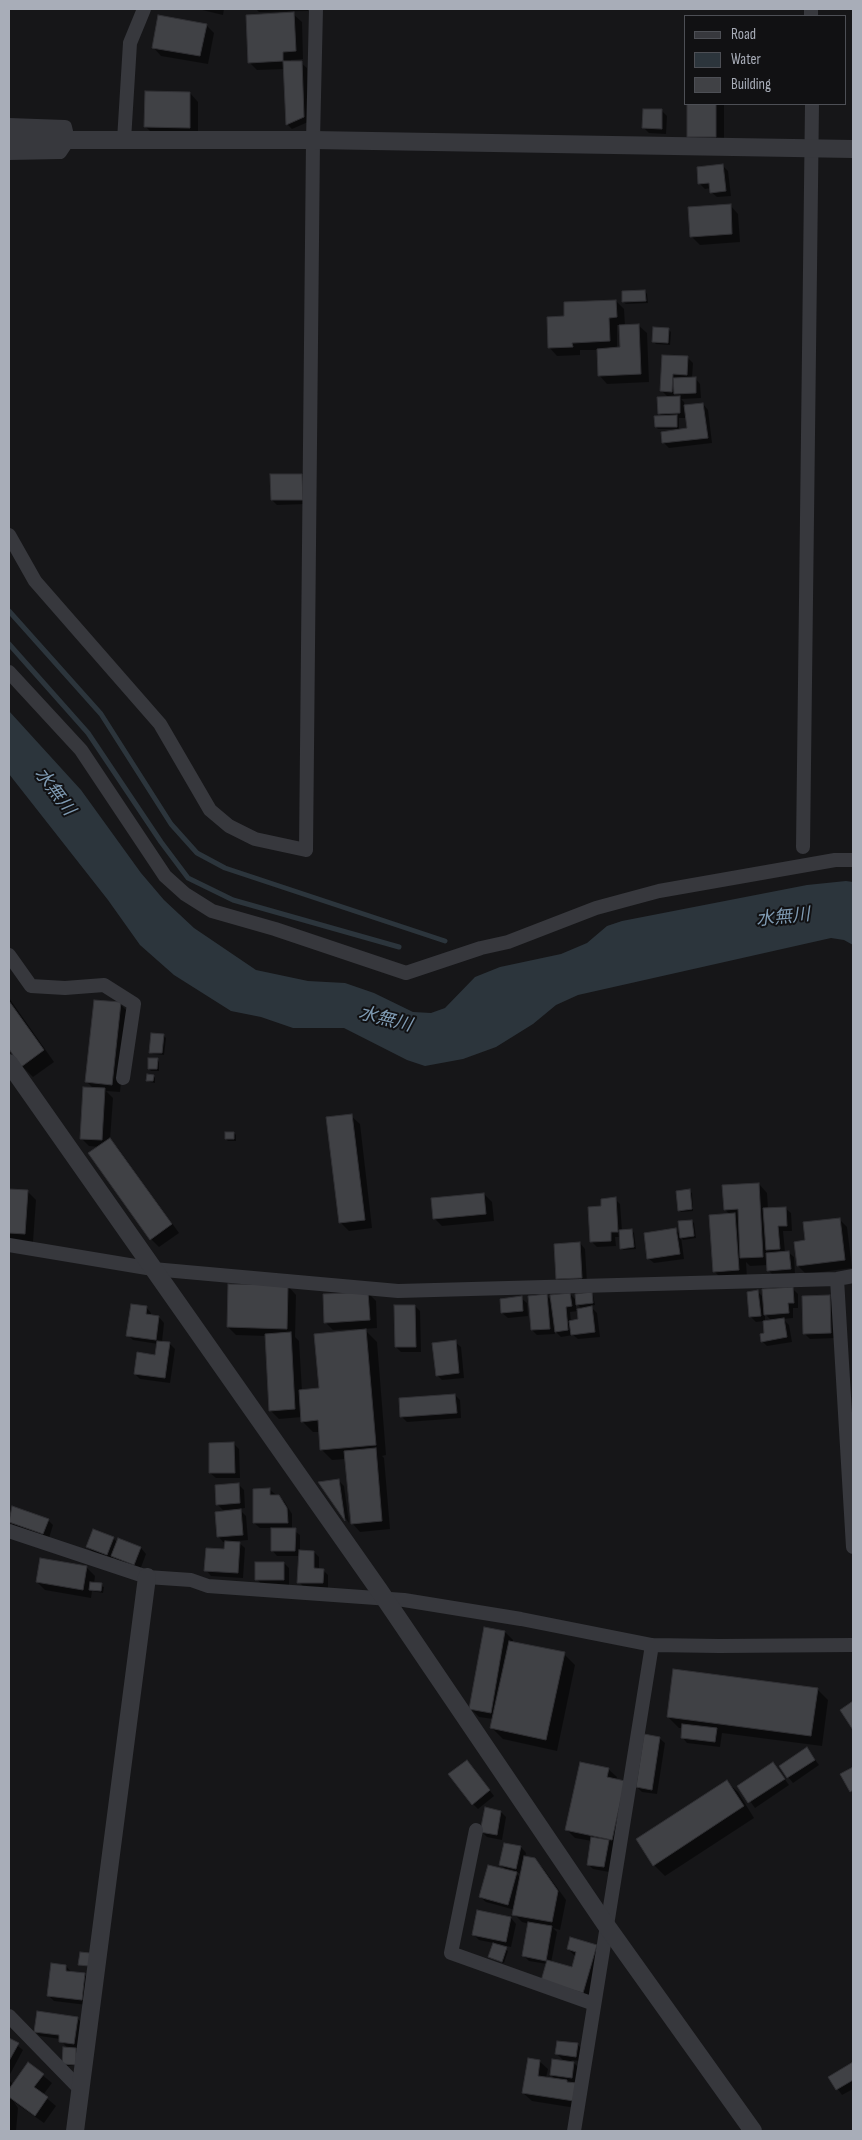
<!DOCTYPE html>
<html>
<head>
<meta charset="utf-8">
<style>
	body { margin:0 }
	#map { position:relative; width:862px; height:2140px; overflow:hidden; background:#161618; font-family:"Sofia Sans Condensed",sans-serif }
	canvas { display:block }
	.frame { position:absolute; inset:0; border:10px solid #a8adb8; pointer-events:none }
	.legend { position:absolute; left:684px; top:15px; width:162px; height:90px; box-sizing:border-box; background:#111113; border:1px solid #4d4f55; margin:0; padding:6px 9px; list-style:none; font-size:15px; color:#a8adb8 }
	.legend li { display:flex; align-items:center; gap:10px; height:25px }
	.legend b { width:25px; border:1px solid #4d4f55 }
</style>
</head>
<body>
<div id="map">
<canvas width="862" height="2140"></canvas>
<div class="frame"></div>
<ul class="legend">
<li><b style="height:6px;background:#37383d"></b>Road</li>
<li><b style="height:14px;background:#2c353c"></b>Water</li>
<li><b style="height:14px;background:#404145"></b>Building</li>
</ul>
</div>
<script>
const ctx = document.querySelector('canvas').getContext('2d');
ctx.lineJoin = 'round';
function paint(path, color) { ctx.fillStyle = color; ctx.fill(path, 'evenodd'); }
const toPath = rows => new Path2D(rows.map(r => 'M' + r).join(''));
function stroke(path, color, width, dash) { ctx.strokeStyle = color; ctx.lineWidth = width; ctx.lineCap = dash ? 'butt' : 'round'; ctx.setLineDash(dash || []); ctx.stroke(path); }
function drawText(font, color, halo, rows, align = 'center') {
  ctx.font = font + ' "Sofia Sans Condensed","Noto Sans JP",sans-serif'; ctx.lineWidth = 4; ctx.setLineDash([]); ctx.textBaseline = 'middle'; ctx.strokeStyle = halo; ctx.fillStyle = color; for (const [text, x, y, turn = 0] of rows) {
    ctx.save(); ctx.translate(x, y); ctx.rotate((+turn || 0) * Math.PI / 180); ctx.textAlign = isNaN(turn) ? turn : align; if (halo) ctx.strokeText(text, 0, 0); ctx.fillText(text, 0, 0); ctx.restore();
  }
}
paint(toPath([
	[9,711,81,790,141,873,164,900,194,928,256,970,308,981,345,983,374,993,413,1012,431,1013,445,1008,475,977,500,967,561,954,587,943,607,926,622,921,807,885,846,881,853,882,853,945,844,940,831,938,578,995,556,1005,533,1024,496,1047,463,1059,425,1066,407,1060,344,1028,293,1028,261,1017,231,1011,174,975,140,945,108,900,9,774]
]), '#2c353c');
paint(toPath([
	[198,9,224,9,223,15],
	[256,9,308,9,308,11,259,12],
	[293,14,302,22,303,59,291,60,291,62,301,63,307,68,308,122,292,129,287,124,285,69,257,70,249,62],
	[206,25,214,33,208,64,161,56,153,47],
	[190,93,198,102,198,135,154,135,145,126],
	[688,104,724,104,724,145,696,144,688,136],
	[662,111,667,116,666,134,649,133,644,128],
	[723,166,728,171,731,196,717,197,711,192,711,188,705,189,700,184],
	[730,205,738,214,740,242,700,245,692,237],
	[645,291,647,294,648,303,626,304,623,302],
	[616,301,624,309,625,326,638,325,647,333,649,382,607,384,599,375,598,350,580,350,580,355,557,356,549,347,566,317],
	[617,325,620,325,621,348,617,349],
	[668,329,671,332,670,345,656,344,654,342],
	[663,357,688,358,693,363,692,378,695,378,700,384,701,398,681,399,684,402,685,407,703,404,708,410,712,443,669,448,664,443,662,433,679,431,679,429,658,429,656,427,663,417,659,413,668,397,662,391],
	[679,418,687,418,688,429,679,431],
	[302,475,307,480,307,504,277,505,272,500],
	[9,998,54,1062,33,1077,22,1066,9,1047],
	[120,1004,128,1012,120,1092,106,1091,113,1098,110,1140,118,1148,179,1233,159,1247,151,1239,99,1147,89,1146,81,1138,94,1089,87,1082],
	[163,1035,166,1038,164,1055,153,1054,151,1052],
	[157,1059,159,1062,159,1071,151,1071,149,1069],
	[153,1076,155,1078,155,1083,150,1082,147,1080],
	[351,1116,360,1124,372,1228,349,1231,340,1222],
	[234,1133,236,1135,236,1141,228,1141,226,1139],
	[759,1184,767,1193,768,1209,785,1208,791,1213,792,1231,783,1231,785,1252,788,1252,794,1257,795,1274,774,1276,769,1271,768,1265,750,1266,746,1262,747,1278,723,1280,714,1271,730,1214,725,1210],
	[9,1190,28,1192,36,1200,33,1242,9,1240],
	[689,1191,692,1193,693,1211,681,1212,679,1210],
	[484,1194,492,1202,494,1221,442,1226,434,1218],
	[615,1199,620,1204,622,1231,632,1230,634,1233,636,1249,624,1250,621,1248,621,1237,615,1237,616,1246,597,1247,592,1242,603,1207],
	[839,1219,847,1227,852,1268,806,1274,798,1266,807,1241],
	[692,1221,694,1223,696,1238,683,1240,681,1237,684,1259,654,1263,648,1258,675,1230,681,1235],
	[580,1243,585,1249,587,1283,563,1284,557,1279],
	[288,1286,296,1295,295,1337,299,1341,302,1391,320,1389,356,1332,356,1329,333,1330,325,1322,368,1293,376,1301,377,1328,364,1329,377,1342,386,1455,382,1456,384,1458,390,1529,360,1532,352,1523,346,1459,332,1460,321,1449,320,1432,313,1432,302,1421,302,1417,279,1419,270,1410,266,1336,236,1335,228,1327],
	[792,1288,798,1294,798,1308,793,1308,793,1318,783,1319,789,1325,792,1342,767,1346,762,1341,766,1334,764,1321,756,1322,750,1316,758,1292,764,1298],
	[765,1314,772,1321,765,1322],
	[591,1293,593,1295,595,1305,590,1306,597,1313,600,1337,578,1339,573,1335,561,1337,554,1330,555,1334,537,1335,532,1330,546,1295,552,1301,570,1294,577,1301],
	[576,1303,582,1309,576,1310],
	[578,1311,580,1320,571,1322,570,1312],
	[829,1297,835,1302,836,1338,810,1339,805,1334],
	[521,1298,527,1303,528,1316,508,1318,502,1313],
	[415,1306,420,1311,421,1352,401,1352,396,1347],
	[146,1307,151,1313,151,1316,159,1317,164,1323,162,1342,169,1343,175,1349,170,1383,140,1379,135,1374,156,1356,158,1344,133,1340,128,1335],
	[455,1342,461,1347,464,1378,442,1380,437,1375],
	[455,1395,460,1400,461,1418,407,1422,402,1417],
	[234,1444,239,1449,240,1478,216,1478,210,1473],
	[339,1481,344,1486,349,1523,320,1483],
	[239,1485,244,1490,245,1508,239,1509,246,1516,248,1540,237,1541,245,1548,243,1578,211,1576,206,1570,225,1551,226,1542,223,1542,218,1536,237,1511,237,1509,223,1510,217,1504],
	[270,1490,284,1501,292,1514,292,1529,300,1535,300,1551,314,1552,319,1557,319,1570,323,1570,328,1575,328,1588,304,1587,299,1582,300,1556,277,1556,272,1550,272,1528,260,1528,254,1523],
	[13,1508,48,1520,53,1525,49,1538,14,1526,9,1521],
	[113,1538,118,1543,119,1540,141,1548,146,1554,140,1570,118,1561,113,1557,112,1559,93,1552,87,1547],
	[41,1559,87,1568,95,1576,94,1584,104,1587,103,1593,92,1591,91,1598,45,1590,37,1582],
	[284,1563,289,1568,289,1585,262,1585,257,1579],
	[505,1632,513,1640,513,1643,564,1654,575,1665,557,1751,503,1739,492,1728,493,1719,479,1717,471,1709],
	[817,1689,828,1700,822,1746,722,1733,720,1747,687,1743,682,1737,683,1728,679,1728,668,1717],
	[659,1738,665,1743,657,1794,642,1792,637,1787],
	[807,1749,819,1765,793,1783,788,1777],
	[773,1763,789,1785,755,1808,739,1786],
	[472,1767,494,1796,478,1809,473,1804],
	[608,1769,617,1777,616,1780,624,1782,609,1872,593,1869,588,1864,592,1841,575,1838,567,1830],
	[727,1782,738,1792,754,1818,665,1876,654,1865],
	[501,1812,506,1817,502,1840,487,1837,482,1832],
	[505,1844,521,1847,526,1853,525,1858,534,1859,543,1868,566,1900,560,1930,553,1928,557,1932,551,1963,573,1969,576,1957,568,1949,597,1946,605,1954,591,2000,547,1964,529,1961,524,1956,529,1924,522,1922,514,1914,515,1910,486,1902,480,1897,507,1871,501,1865],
	[515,1872,522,1874,521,1878],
	[511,1918,516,1924,511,1947,498,1944,498,1945,508,1951,504,1963,489,1957,494,1943,479,1940,473,1934],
	[66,1966,71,1972,84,1974,89,1980,87,2005,54,2001,48,1995],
	[77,2018,83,2024,79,2048,74,2048,78,2051,78,2066,66,2066,64,2064,68,2049,60,2039,40,2036,35,2031],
	[9,2039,23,2050,9,2076],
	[577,2044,583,2050,581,2061,571,2060,579,2068,577,2083,574,2083,584,2093,582,2109,532,2101,523,2093,539,2061,548,2069,546,2078,555,2079,551,2075,565,2062,557,2054],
	[29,2064,52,2083,43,2095,56,2106,44,2123,14,2102,18,2108,16,2131,9,2131,9,2080,14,2085],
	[853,2064,853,2089,842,2095,830,2078]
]), '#0007');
stroke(toPath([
	[9,611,101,714,171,824,197,853,225,868,445,941],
	[9,644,88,733,161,842,188,878,233,900,399,947]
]), '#2c353c', 5);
const building = toPath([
	[294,12,296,51,283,52,283,61,248,63,246,15,294,12],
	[158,15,207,24,200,56,152,48,158,15],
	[283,61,302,61,304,117,286,125,283,61],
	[145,91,190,92,190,128,144,127,145,91],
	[687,104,716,104,716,137,687,137,687,104],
	[643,109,662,109,662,129,642,128,643,109],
	[723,164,726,191,710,193,709,183,698,184,697,167,723,164],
	[731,204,732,234,690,237,688,207,731,204],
	[645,290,646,301,622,302,622,291,645,290],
	[616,300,617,317,609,318,610,341,572,343,573,347,548,348,547,317,564,316,564,302,616,300],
	[639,324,641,374,598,376,597,349,620,347,619,325,639,324],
	[653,327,669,328,668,343,652,342,653,327],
	[662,355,688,356,687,375,673,374,672,392,660,391,662,355],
	[696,377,696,393,674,394,673,378,696,377],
	[680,396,680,413,658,414,657,397,680,396],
	[703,403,708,438,662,443,661,432,687,428,684,405,703,403],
	[677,415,677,427,655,427,654,416,677,415],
	[270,474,302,474,303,500,271,500,270,474],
	[94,1000,121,1002,112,1085,85,1082,94,1000],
	[9,1001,44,1050,21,1067,9,1049,9,1001],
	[151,1033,164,1034,162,1053,149,1053,151,1033],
	[148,1058,158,1058,157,1069,148,1069,148,1058],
	[147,1074,154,1075,153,1081,146,1081,147,1074],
	[83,1087,105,1088,102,1140,80,1139,83,1087],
	[352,1114,365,1220,339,1223,326,1117,352,1114],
	[225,1132,234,1132,234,1139,225,1139,225,1132],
	[110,1138,172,1224,150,1240,88,1153,110,1138],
	[759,1183,763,1257,740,1258,738,1209,724,1210,722,1185,759,1183],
	[9,1189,28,1190,25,1234,9,1233,9,1189],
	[690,1189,692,1209,678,1211,676,1191,690,1189],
	[484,1193,486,1214,433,1219,431,1198,484,1193],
	[616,1197,618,1232,611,1232,611,1241,590,1242,588,1207,601,1206,601,1199,616,1197],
	[786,1207,787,1226,778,1226,780,1249,766,1250,763,1208,786,1207],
	[735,1213,739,1270,713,1272,709,1215,735,1213],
	[840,1218,845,1260,797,1266,794,1242,805,1240,803,1222,840,1218],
	[692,1220,694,1236,680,1238,678,1221,692,1220],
	[676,1228,680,1254,647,1259,644,1233,676,1228],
	[632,1229,634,1247,620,1249,619,1230,632,1229],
	[580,1242,582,1278,556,1279,554,1244,580,1242],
	[789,1251,791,1269,767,1271,766,1253,789,1251],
	[228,1284,288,1285,287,1329,227,1327,228,1284],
	[793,1287,794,1303,788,1303,789,1313,764,1315,762,1289,793,1287],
	[758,1290,761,1316,749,1317,747,1292,758,1290],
	[368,1292,370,1320,324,1323,323,1294,368,1292],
	[592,1292,593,1303,576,1305,575,1294,592,1292],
	[570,1293,572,1306,566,1307,568,1330,555,1332,550,1295,570,1293],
	[547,1294,550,1329,531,1330,528,1296,547,1294],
	[830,1295,831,1333,803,1334,802,1296,830,1295],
	[522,1296,523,1311,501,1313,500,1299,522,1296],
	[131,1304,147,1306,146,1314,159,1316,156,1340,126,1336,131,1304],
	[394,1305,415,1305,416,1347,395,1347,394,1305],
	[592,1306,595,1332,571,1335,569,1321,578,1319,577,1309,592,1306],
	[784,1318,787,1337,761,1342,760,1334,764,1333,763,1321,784,1318],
	[366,1329,376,1445,320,1450,318,1420,301,1422,299,1390,319,1388,314,1334,366,1329],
	[291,1332,295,1409,269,1411,265,1334,291,1332],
	[456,1340,459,1373,436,1376,432,1343,456,1340],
	[157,1341,170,1342,165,1378,134,1374,137,1352,155,1355,157,1341],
	[455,1394,457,1413,400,1417,399,1398,455,1394],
	[234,1442,235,1473,209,1473,209,1443,234,1442],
	[376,1448,382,1521,351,1524,344,1451,376,1448],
	[339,1479,345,1521,318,1482,339,1479],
	[239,1483,240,1503,216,1505,215,1485,239,1483],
	[270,1488,270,1495,279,1495,287,1508,288,1523,253,1523,253,1489,270,1488],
	[12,1506,49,1519,43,1534,9,1522,12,1506],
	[241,1509,243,1535,217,1537,215,1512,241,1509],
	[271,1528,296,1528,295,1551,271,1551,271,1528],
	[93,1529,114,1537,107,1555,86,1547,93,1529],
	[118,1538,141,1547,134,1565,111,1556,118,1538],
	[225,1541,240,1542,238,1573,204,1571,206,1548,224,1549,225,1541],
	[299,1550,314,1551,314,1568,324,1569,323,1583,297,1583,299,1550],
	[40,1558,87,1566,83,1590,36,1582,40,1558],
	[255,1562,284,1562,284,1580,255,1580,255,1562],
	[90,1582,102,1583,101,1591,89,1590,90,1582],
	[484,1627,505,1631,491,1713,469,1709,484,1627],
	[509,1641,565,1652,546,1740,490,1728,509,1641],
	[673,1669,818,1688,811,1736,667,1717,673,1669],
	[853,1701,853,1730,840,1710,853,1701],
	[682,1724,717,1728,715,1742,681,1738,682,1724],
	[644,1734,660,1737,652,1790,636,1787,644,1734],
	[807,1747,815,1760,787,1778,779,1766,807,1747],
	[467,1760,490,1790,472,1805,448,1774,467,1760],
	[580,1762,609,1768,607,1777,625,1781,612,1840,565,1830,580,1762],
	[773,1762,785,1779,748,1803,737,1786,773,1762],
	[853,1767,853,1790,850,1792,840,1774,853,1767],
	[727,1780,744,1806,653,1866,636,1839,727,1780],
	[485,1807,501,1811,497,1835,480,1832,485,1807],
	[591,1837,609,1840,604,1867,587,1865,591,1837],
	[504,1843,521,1846,516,1869,499,1865,504,1843],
	[524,1856,535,1858,558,1891,552,1922,512,1915,524,1856],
	[488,1865,517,1872,508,1905,479,1897,488,1865],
	[477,1910,511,1917,506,1942,472,1935,477,1910],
	[528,1922,552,1926,546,1961,522,1956,528,1922],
	[570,1937,597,1945,583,1993,541,1981,547,1960,572,1967,576,1952,567,1949,570,1937],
	[493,1943,507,1947,502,1962,488,1957,493,1943],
	[80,1952,90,1953,89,1966,78,1965,80,1952],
	[51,1963,66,1965,66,1971,85,1973,82,2000,47,1996,51,1963],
	[37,2011,78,2017,74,2044,59,2042,59,2035,34,2032,37,2011],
	[9,2038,19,2043,9,2061,9,2038],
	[557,2041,578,2043,576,2057,555,2054,557,2041],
	[63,2047,76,2048,76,2065,62,2064,63,2047],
	[528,2058,540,2060,538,2076,567,2080,567,2082,577,2083,574,2101,522,2093,528,2058],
	[552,2059,574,2062,572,2078,550,2075,552,2059],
	[28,2062,44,2074,34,2087,48,2097,35,2116,9,2097,9,2089,28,2062],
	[853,2062,853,2080,836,2090,828,2077,853,2062]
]);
paint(building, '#404145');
stroke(building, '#303034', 1);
stroke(toPath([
	[811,9,811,16],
	[9,125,65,127,68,140,60,152,9,153],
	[124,140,130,43,144,9],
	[9,535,35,581,160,724,210,810,229,826,255,839,306,850,313,140,316,9],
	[9,672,81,750,165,876,185,894,212,911,275,929,406,973,481,948,508,942,596,908,659,891,835,860,853,860],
	[803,847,812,104],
	[9,955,31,986,65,988,104,985,134,1004,123,1078],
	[9,1245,153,1269,398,1291,837,1279,853,1276],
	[837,1279,853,1547],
	[9,1531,147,1577,191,1580,208,1586,404,1600,521,1619,652,1645,719,1646,853,1645],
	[476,1830,451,1953,594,2004],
	[9,2016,81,2090],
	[574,2131,652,1645]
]), '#37383d', 14);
stroke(toPath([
	[9,140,313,140,853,149],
	[9,1063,379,1590,606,1925,753,2131],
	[75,2131,147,1577]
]), '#37383d', 18);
drawText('italic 18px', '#7f9bb3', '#111113', [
	["水無川",54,792,53],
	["水無川",783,918,-6],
	["水無川",385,1020,14]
]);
</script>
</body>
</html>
